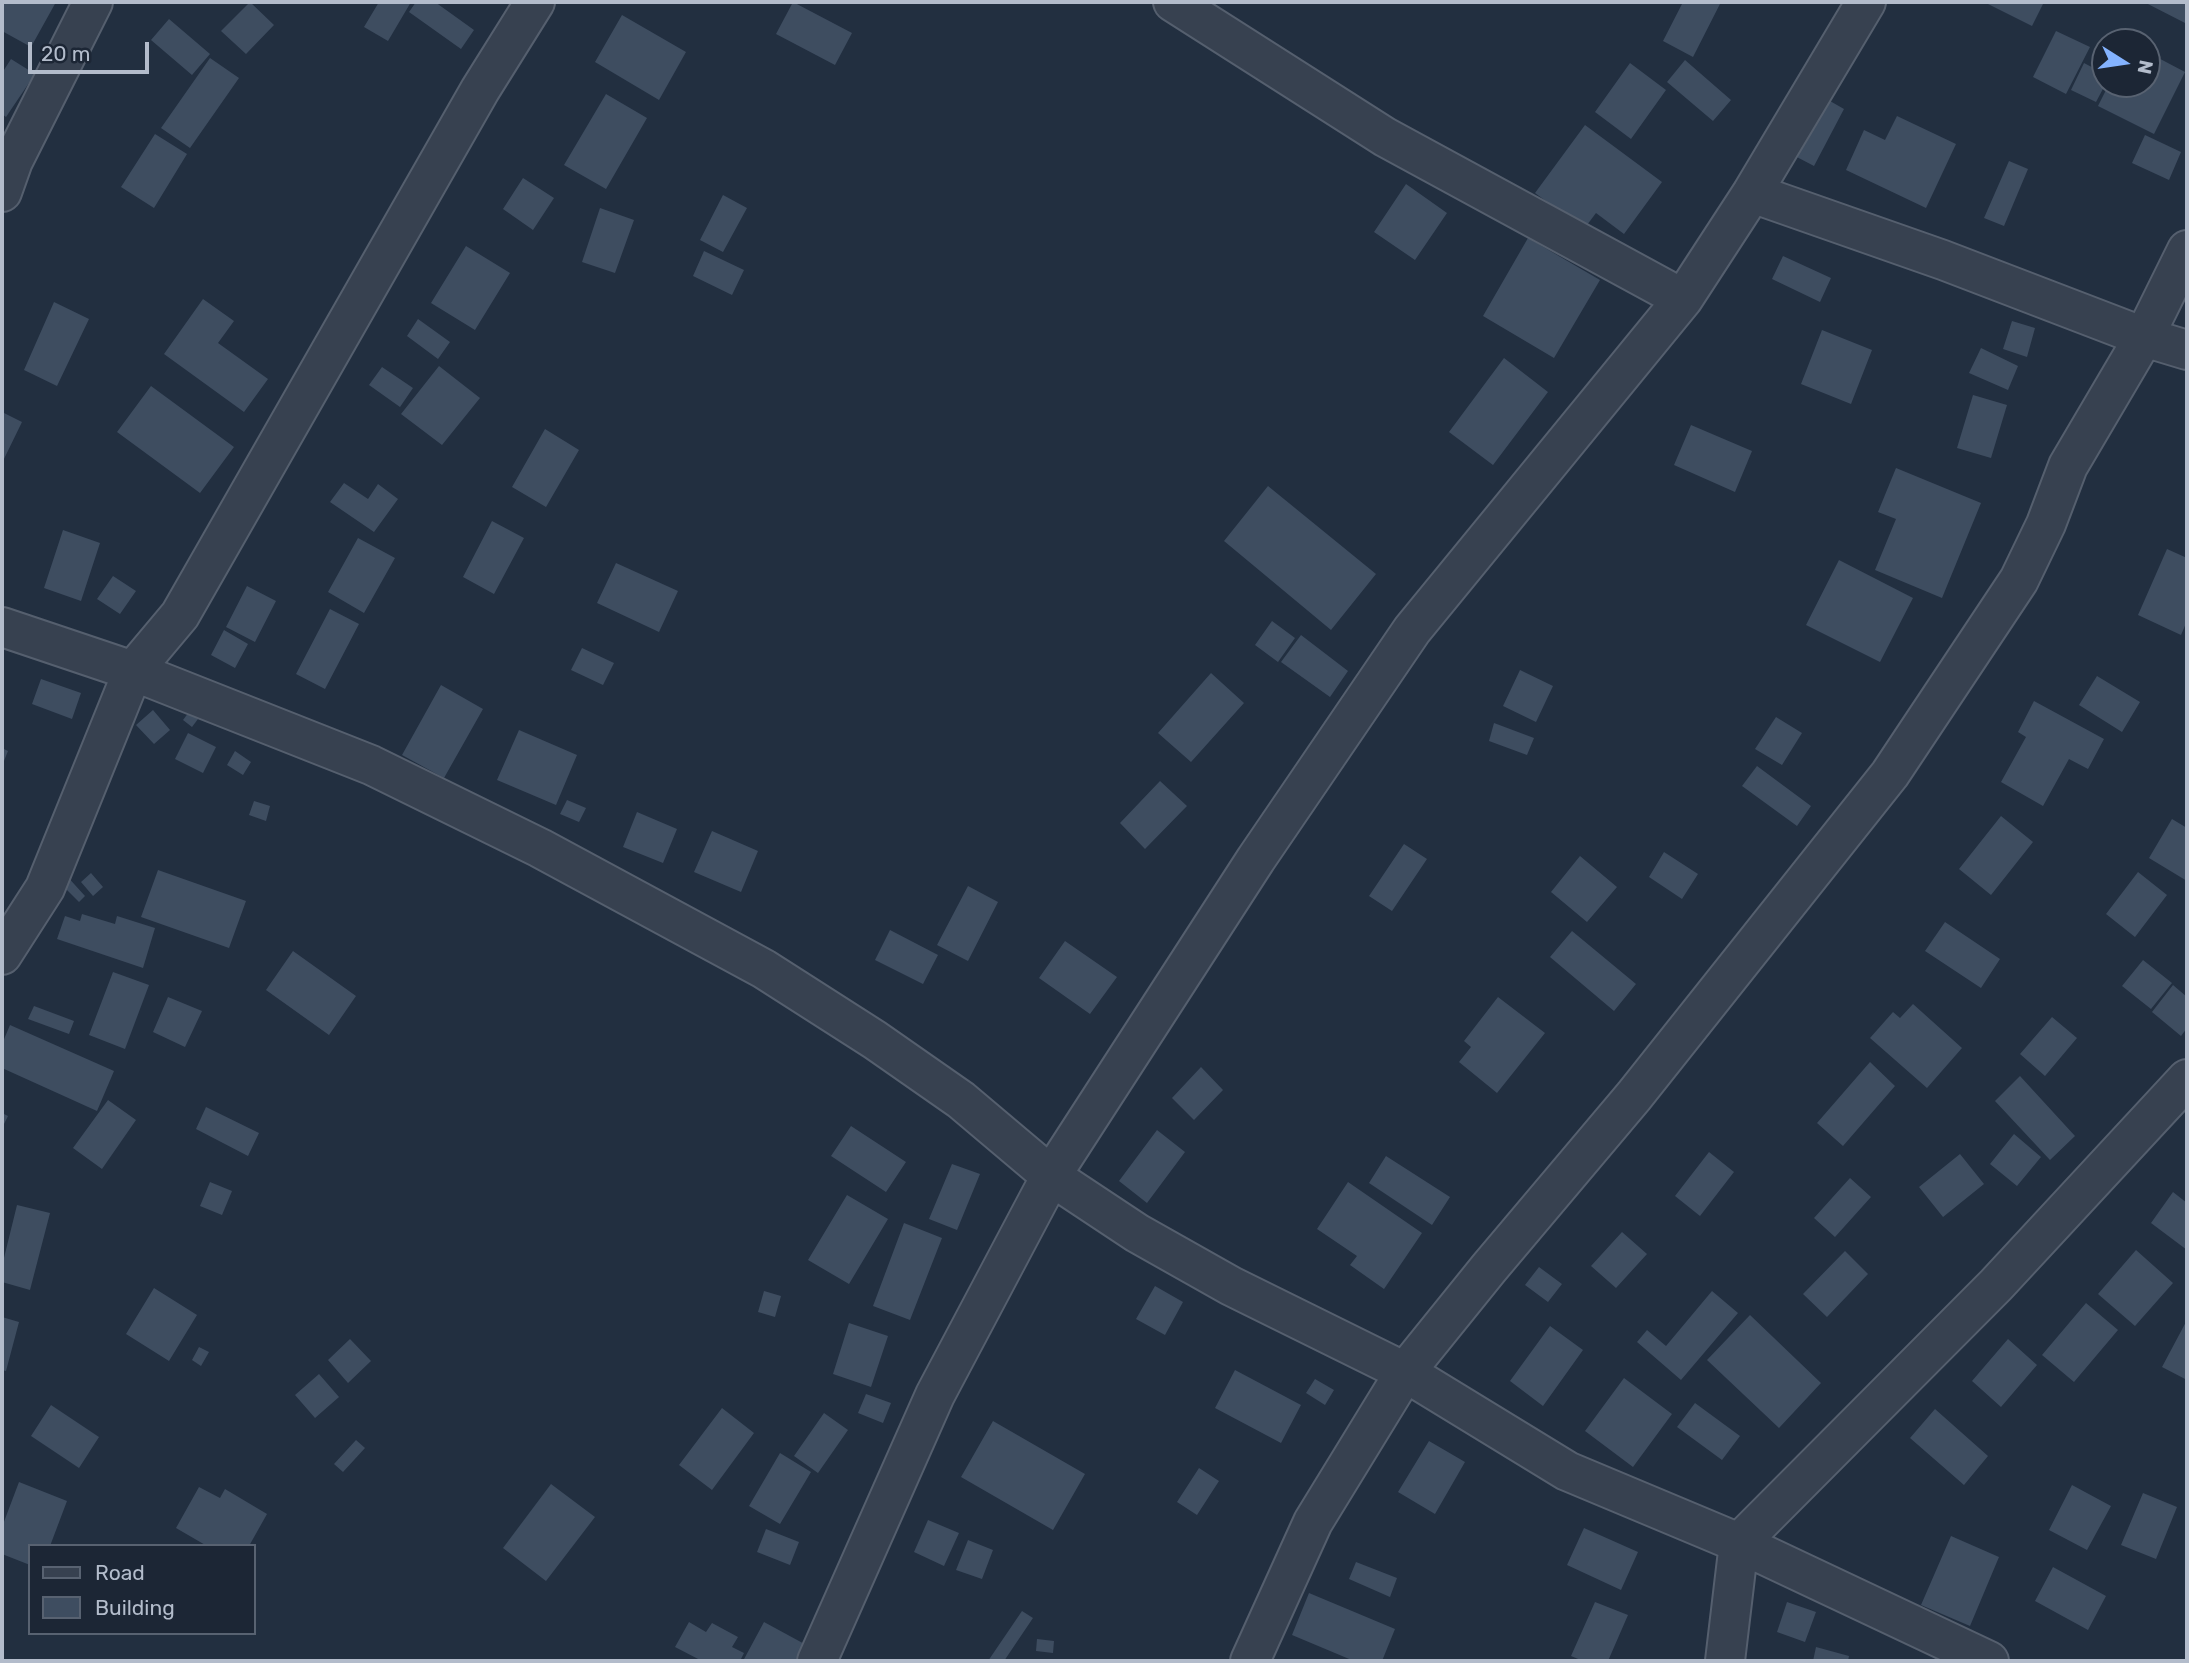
<!DOCTYPE html>
<html>
<head>
<meta charset="utf-8">
<style>
	body { margin:0 }
	#map { position:relative; width:2189px; height:1663px; overflow:hidden; background:#222f40; font-family:Rubik,sans-serif }
	canvas { display:block }
	.frame { position:absolute; inset:0; border:4px solid #b3bccb; pointer-events:none }
	.legend { position:absolute; left:28px; top:1544px; width:228px; height:91px; box-sizing:border-box; background:#1c2635; border:2px solid #586271; margin:0; padding:9px 12px; list-style:none; font-size:21px; color:#b3bccb }
	.legend li { display:flex; align-items:center; gap:14px; height:35px }
	.legend b { width:35px; border:2px solid #586271 }
	.north { position:absolute; left:2091px; top:28px; width:70px; height:70px; box-sizing:border-box; background:#1c2635; border:2px solid #586271; border-radius:50%; rotate:102deg; font-size:19px; font-weight:700; line-height:28px; text-align:center; color:#b3bccb }
	.north::after { content:''; display:block; margin:auto; width:24px; height:32px; background:#84b3ff; clip-path:polygon(50% 0,100% 100%,50% 72%,0 100%) }
	.scale { position:absolute; left:28px; top:42px; width:121px; height:32px; box-sizing:border-box; border:4px solid #b3bccb; border-top:0; padding-left:9px; font-size:21px; line-height:24px; white-space:nowrap; color:#b3bccb; -webkit-text-stroke:5px #1c2635; paint-order:stroke }
</style>
</head>
<body>
<div id="map">
<canvas width="2189" height="1663"></canvas>
<div class="frame"></div>
<ul class="legend">
<li><b style="height:9px;background:#374150"></b>Road</li>
<li><b style="height:19px;background:#3e4d60"></b>Building</li>
</ul>
<div class="north">N</div>
<div class="scale">20 m</div>
</div>
<script>
const ctx = document.querySelector('canvas').getContext('2d');
ctx.lineJoin = 'round';
function paint(path, color) { ctx.fillStyle = color; ctx.fill(path, 'evenodd'); }
const toPath = rows => new Path2D(rows.map(r => 'M' + r).join(''));
function stroke(path, color, width, dash) { ctx.strokeStyle = color; ctx.lineWidth = width; ctx.lineCap = dash ? 'butt' : 'round'; ctx.setLineDash(dash || []); ctx.stroke(path); }
paint(toPath([
	[4,2,56,2,31,47,2,31,2,6],
	[250,2,274,25,246,54,221,31],
	[379,2,411,2,388,41,364,27],
	[416,2,435,2,474,30,461,49,409,12],
	[793,2,852,33,835,65,776,34],
	[1683,2,1721,2,1693,57,1663,41],
	[1984,2,2044,2,2032,26],
	[2144,2,2187,2,2187,24],
	[622,15,686,52,659,100,595,62],
	[169,19,210,54,192,75,151,40],
	[2056,31,2090,47,2066,94,2033,77],
	[2147,52,2185,72,2154,134,2098,106,2109,84,2147,84],
	[210,58,239,78,190,148,161,128],
	[11,59,35,74,6,117,2,114,2,73],
	[1685,60,1731,100,1713,121,1667,82],
	[1630,63,1666,90,1631,139,1595,112],
	[2084,63,2105,74,2105,85,2096,102,2071,90],
	[606,94,647,118,606,189,564,165],
	[1823,97,1844,109,1814,166,1793,155],
	[1897,116,1956,144,1926,208,1846,170,1864,130,1885,140],
	[1585,125,1662,182,1624,234,1596,213,1584,229,1535,193],
	[155,134,187,154,154,208,121,187],
	[2145,135,2181,152,2169,180,2132,163],
	[2009,161,2028,169,2004,226,1984,218],
	[523,178,554,198,533,230,503,209],
	[1406,184,1447,213,1415,260,1374,232],
	[723,195,747,208,723,252,700,240],
	[600,208,634,220,615,273,582,262],
	[1528,238,1600,280,1554,358,1483,316],
	[466,246,510,273,475,330,431,303],
	[704,251,744,270,732,295,693,276],
	[1783,256,1831,278,1820,302,1772,279],
	[203,299,234,321,218,343,268,379,244,412,164,354],
	[54,302,89,319,57,386,24,370],
	[418,319,450,342,438,359,407,336],
	[2012,321,2035,328,2027,357,2003,349],
	[1822,330,1872,350,1851,404,1801,384],
	[1981,348,2018,366,2008,390,1969,373],
	[1504,358,1548,392,1493,465,1449,432],
	[439,366,480,398,442,445,401,414],
	[382,367,413,388,400,407,369,385],
	[151,386,234,447,200,493,117,432],
	[1973,395,2007,405,1991,458,1957,448],
	[2,412,22,422,2,463],
	[1691,425,1752,451,1735,492,1674,465],
	[545,429,579,450,546,507,512,487],
	[1896,468,1981,503,1942,598,1875,570,1896,519,1878,512],
	[344,483,368,499,378,484,398,499,374,532,330,502],
	[1268,486,1376,574,1331,630,1224,541],
	[492,521,524,538,494,594,463,577],
	[63,530,100,543,81,601,44,588],
	[358,538,395,558,364,613,328,592],
	[2167,549,2187,558,2187,621,2181,635,2138,615],
	[1839,560,1913,598,1880,662,1806,625],
	[616,563,678,591,659,632,597,603],
	[113,576,136,591,120,614,97,599],
	[247,586,276,601,255,642,226,627],
	[330,609,359,624,325,689,296,674],
	[1272,621,1295,638,1278,662,1255,645],
	[224,630,248,644,235,668,211,655],
	[1301,635,1348,671,1330,697,1281,662],
	[582,648,614,663,603,685,571,670],
	[1520,670,1553,686,1536,722,1503,706],
	[1211,673,1244,703,1191,762,1158,733],
	[2097,676,2140,702,2122,732,2079,705],
	[41,679,81,693,72,719,32,704],
	[441,685,483,709,444,778,402,755],
	[2034,701,2104,739,2088,769,2069,759,2043,806,2001,782,2026,737,2018,732],
	[153,710,170,730,154,744,136,725],
	[189,712,198,719,192,727,183,720],
	[1776,717,1802,733,1782,765,1755,749],
	[1494,723,1534,738,1527,755,1489,741],
	[519,730,577,755,556,805,497,780],
	[188,733,216,747,203,773,175,759],
	[2,748,8,751,2,766],
	[235,751,251,762,243,775,227,765],
	[1757,766,1811,806,1797,826,1742,786],
	[1160,781,1187,806,1145,849,1120,823],
	[567,800,586,808,579,822,560,814],
	[254,801,270,806,266,821,249,815],
	[637,812,677,829,663,863,623,847],
	[2001,816,2033,842,1991,895,1959,869],
	[2172,819,2187,828,2187,881,2149,858],
	[712,831,758,851,741,892,694,872],
	[1404,844,1427,859,1392,911,1369,896],
	[1664,852,1698,874,1682,899,1649,877],
	[1580,856,1617,887,1587,922,1551,892],
	[158,870,246,901,229,948,141,917],
	[2138,872,2167,895,2135,937,2106,914],
	[91,873,103,887,93,896,81,882],
	[65,874,85,896,79,902,58,881],
	[968,886,998,902,968,961,937,945],
	[82,914,115,924,117,916,155,928,143,968,57,939,65,916,80,921],
	[1945,922,2000,959,1981,988,1925,951],
	[890,930,938,955,923,984,875,960],
	[1572,931,1636,984,1614,1011,1550,957],
	[1065,941,1117,977,1090,1014,1039,978],
	[293,951,356,996,329,1035,266,990],
	[2143,960,2172,983,2151,1009,2122,986],
	[113,972,149,985,125,1049,89,1035],
	[2173,985,2187,997,2187,1028,2181,1036,2152,1012],
	[168,997,202,1011,185,1047,153,1032],
	[1498,997,1545,1033,1497,1093,1459,1062,1471,1047,1464,1041],
	[1913,1004,1962,1048,1927,1088,1870,1038,1893,1012,1900,1018],
	[34,1006,74,1021,69,1034,28,1019],
	[2052,1017,2077,1038,2045,1076,2020,1054],
	[10,1025,114,1071,97,1111,2,1068,2,1044],
	[1870,1062,1895,1086,1843,1146,1817,1123],
	[1201,1067,1223,1090,1194,1120,1172,1098],
	[2020,1076,2075,1136,2050,1160,1995,1101],
	[108,1100,136,1120,102,1169,73,1148],
	[206,1107,259,1133,248,1156,196,1129],
	[2,1113,8,1116,2,1128],
	[851,1126,906,1162,886,1192,831,1156],
	[1157,1130,1185,1152,1147,1203,1119,1181],
	[2014,1134,2041,1157,2017,1186,1990,1164],
	[1709,1152,1734,1172,1700,1216,1675,1196],
	[1960,1154,1984,1184,1943,1217,1919,1187],
	[1386,1156,1450,1197,1432,1225,1369,1183],
	[952,1164,980,1174,957,1230,929,1219],
	[1850,1178,1871,1197,1835,1237,1814,1218],
	[210,1182,232,1191,222,1215,200,1206],
	[1348,1182,1422,1233,1384,1289,1350,1265,1357,1256,1317,1229],
	[2173,1192,2187,1203,2187,1250,2151,1223],
	[847,1195,888,1219,849,1284,808,1260],
	[17,1205,50,1213,30,1290,2,1282,2,1266],
	[904,1223,942,1238,910,1320,873,1306],
	[1622,1232,1647,1254,1616,1288,1591,1266],
	[2136,1250,2173,1283,2135,1326,2098,1294],
	[1845,1251,1868,1274,1827,1317,1803,1294],
	[1539,1267,1562,1284,1548,1302,1525,1285],
	[1155,1286,1183,1302,1165,1335,1136,1319],
	[154,1288,197,1315,169,1361,126,1334],
	[764,1291,781,1296,775,1317,758,1312],
	[1712,1291,1738,1313,1681,1380,1637,1342,1647,1330,1666,1346],
	[2086,1303,2118,1330,2074,1382,2042,1355],
	[1750,1315,1821,1383,1779,1428,1707,1360],
	[2,1317,19,1322,6,1371,2,1370],
	[2187,1320,2187,1380,2162,1367],
	[849,1323,888,1336,871,1387,833,1374],
	[1550,1326,1583,1350,1543,1406,1510,1381],
	[350,1339,371,1361,348,1383,328,1360],
	[2008,1339,2037,1365,2001,1407,1972,1381],
	[199,1347,209,1352,201,1366,192,1360],
	[1235,1370,1301,1405,1281,1443,1215,1408],
	[319,1374,339,1397,315,1418,295,1395],
	[1624,1378,1672,1414,1633,1467,1585,1431],
	[1315,1379,1334,1390,1325,1405,1306,1393],
	[866,1394,891,1403,883,1423,858,1413],
	[1695,1403,1740,1436,1722,1460,1677,1427],
	[51,1405,99,1437,79,1468,31,1436],
	[722,1408,754,1433,712,1490,679,1465],
	[1935,1409,1988,1456,1964,1485,1910,1438],
	[824,1413,848,1430,818,1473,794,1456],
	[993,1421,1085,1474,1053,1530,961,1477],
	[356,1440,365,1448,343,1472,334,1464],
	[1429,1441,1465,1462,1435,1514,1398,1492],
	[780,1453,811,1472,780,1524,749,1506],
	[1199,1468,1219,1481,1197,1515,1177,1502],
	[19,1482,67,1501,50,1546,30,1546,30,1565,2,1554,2,1527],
	[551,1484,595,1517,546,1581,503,1548],
	[2072,1485,2111,1506,2087,1550,2049,1530],
	[199,1487,220,1498,225,1489,267,1514,249,1546,207,1546,176,1528],
	[2143,1493,2177,1507,2156,1559,2121,1545],
	[928,1520,959,1533,944,1566,914,1552],
	[1584,1528,1638,1552,1621,1590,1567,1565],
	[766,1529,799,1542,790,1565,757,1552],
	[1951,1536,1999,1557,1970,1626,1921,1605],
	[968,1540,993,1550,982,1579,956,1570],
	[1356,1562,1397,1578,1390,1597,1349,1579],
	[2053,1567,2106,1596,2088,1630,2035,1601],
	[1309,1593,1395,1629,1382,1661,1354,1661,1292,1635],
	[1595,1602,1628,1615,1608,1661,1583,1661,1571,1656],
	[1787,1602,1816,1612,1805,1642,1777,1632],
	[1022,1611,1033,1618,1004,1661,988,1661],
	[689,1622,706,1632,712,1623,738,1637,732,1647,744,1653,740,1661,702,1661,675,1647],
	[764,1622,810,1647,802,1661,743,1661],
	[1037,1639,1054,1641,1053,1653,1036,1651],
	[1816,1647,1849,1656,1848,1661,1813,1661]
]), '#3e4d60');
const street = toPath([
	[1173,2,1385,137,1683,299],
	[2,192,13,161,93,2],
	[1752,193,1943,260,2144,337,2187,350],
	[2,627,133,671,371,765,540,848,764,969,875,1040,961,1100,1051,1176,1137,1233,1231,1286,1405,1372,1567,1471,1739,1543,1989,1661],
	[2,955,45,888,133,671,180,615,480,90,535,2],
	[817,1661,935,1395,1051,1176,1256,859,1412,630,1683,299,1752,193,1866,2],
	[1250,1661,1313,1522,1405,1372,1489,1268,1634,1096,1890,774,2019,580,2046,524,2068,466,2144,337,2187,250],
	[1725,1661,1739,1543,1996,1285,2187,1079]
]);
stroke(street, '#555f6e', 42);
stroke(street, '#374150', 38);
</script>
</body>
</html>
